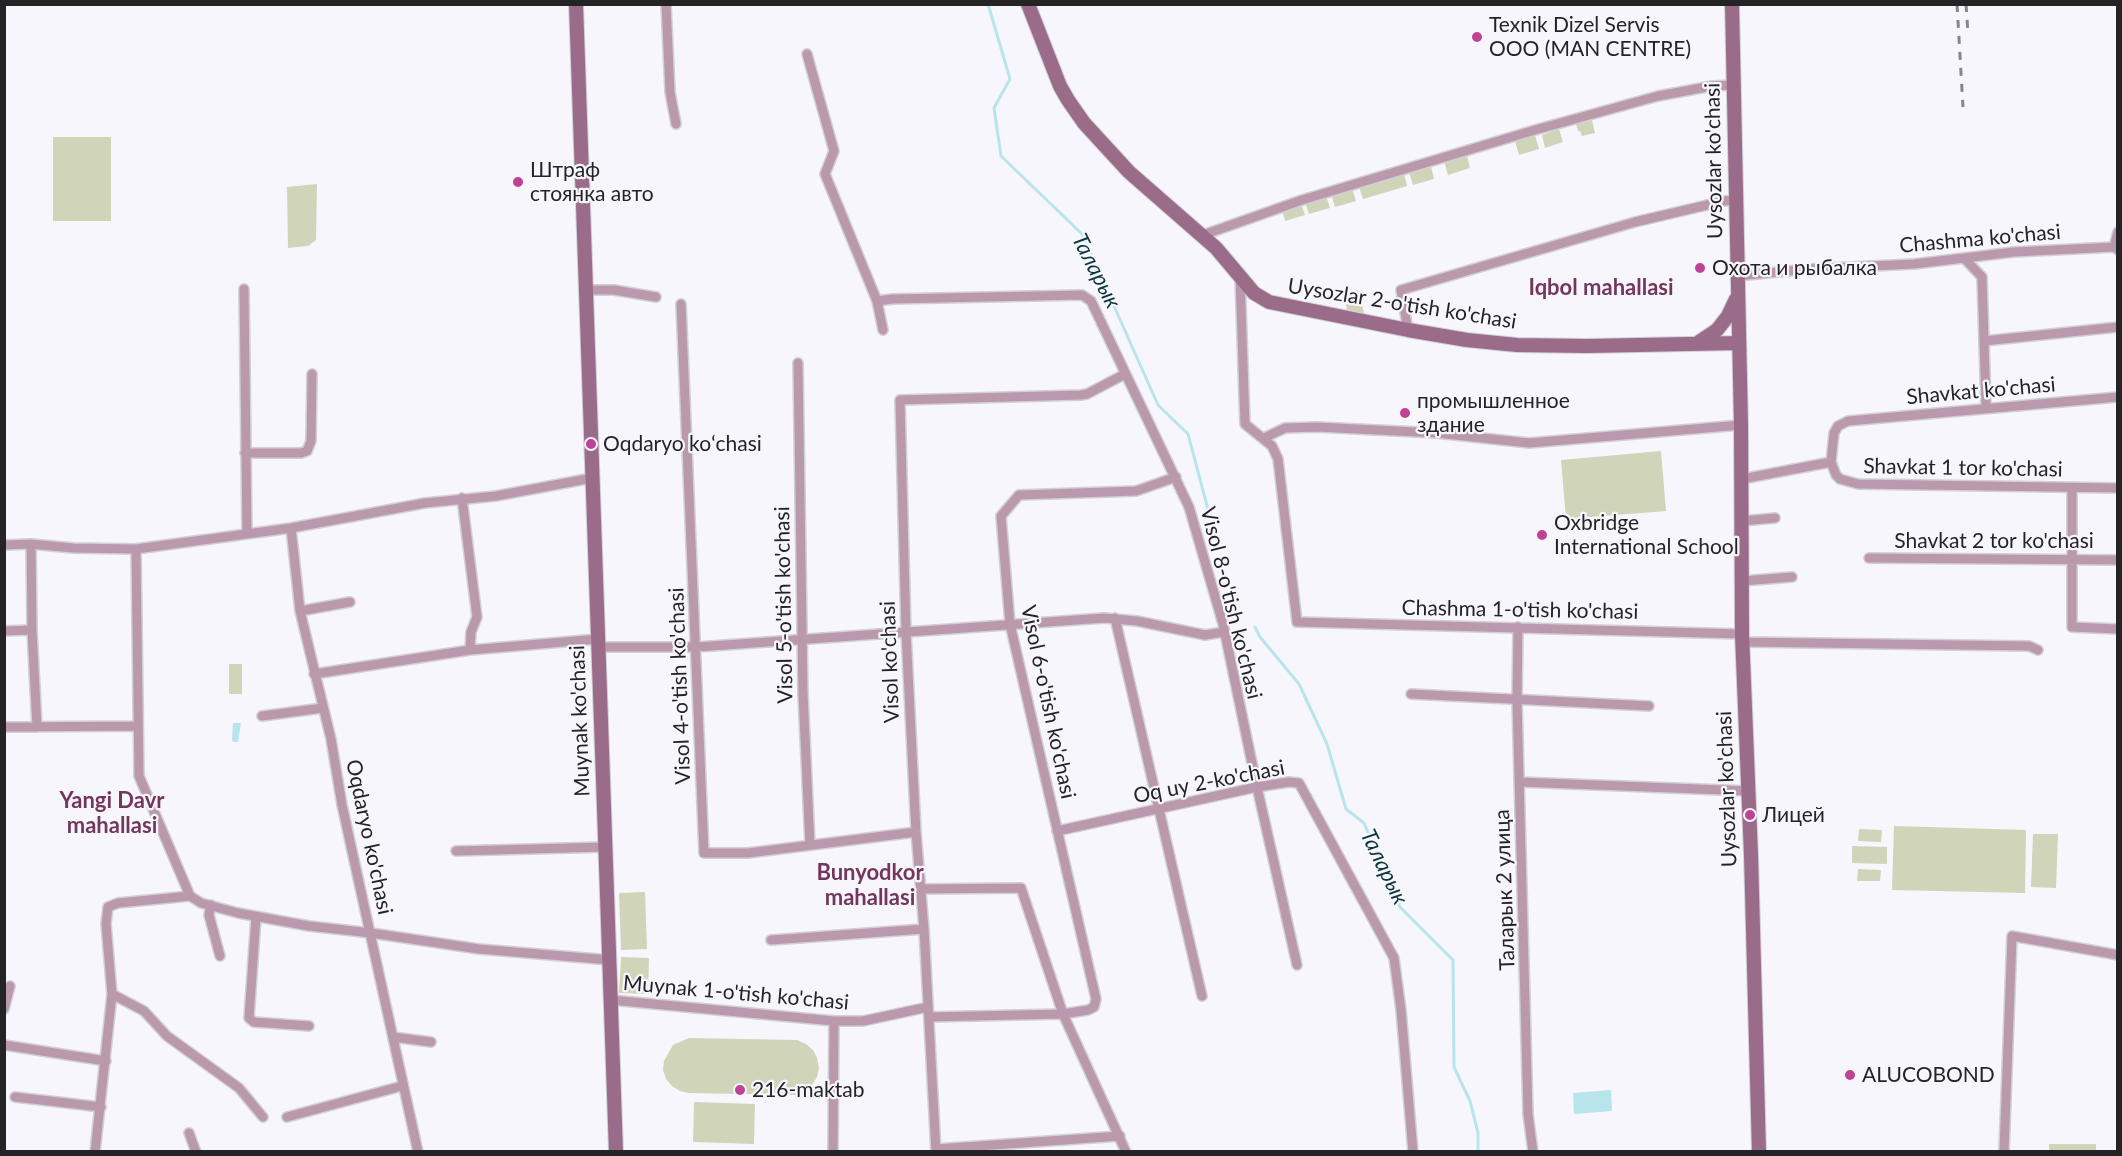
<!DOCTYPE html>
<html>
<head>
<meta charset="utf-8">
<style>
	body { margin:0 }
	#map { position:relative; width:2122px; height:1156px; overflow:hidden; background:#f8f6fd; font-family:Lato,sans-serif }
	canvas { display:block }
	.frame { position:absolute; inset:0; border:6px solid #242426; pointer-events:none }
</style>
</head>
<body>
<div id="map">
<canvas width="2122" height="1156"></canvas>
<div class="frame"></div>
</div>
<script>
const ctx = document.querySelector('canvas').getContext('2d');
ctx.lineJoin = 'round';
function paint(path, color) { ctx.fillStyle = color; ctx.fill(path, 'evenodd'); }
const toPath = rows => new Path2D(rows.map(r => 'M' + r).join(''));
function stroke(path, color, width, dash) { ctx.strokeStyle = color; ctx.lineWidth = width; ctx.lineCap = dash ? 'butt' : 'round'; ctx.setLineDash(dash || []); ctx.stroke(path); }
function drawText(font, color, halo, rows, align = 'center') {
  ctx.font = font + ' Lato,sans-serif'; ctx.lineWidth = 4.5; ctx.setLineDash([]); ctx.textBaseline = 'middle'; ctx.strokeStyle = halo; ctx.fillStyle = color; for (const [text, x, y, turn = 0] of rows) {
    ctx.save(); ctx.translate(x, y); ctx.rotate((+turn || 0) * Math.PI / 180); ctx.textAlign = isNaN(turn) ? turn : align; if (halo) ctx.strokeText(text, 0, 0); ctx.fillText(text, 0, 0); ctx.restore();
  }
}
paint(toPath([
	[1592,120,1595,133,1582,136,1580,131,1578,131,1576,124],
	[1559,129,1563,142,1545,148,1542,135],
	[1535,135,1539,149,1519,155,1515,141],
	[53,137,111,137,111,221,53,221],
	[1467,155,1470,168,1448,175,1444,161],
	[1431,166,1434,179,1413,185,1409,172],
	[1404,174,1407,186,1363,199,1359,187],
	[317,184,316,240,308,246,288,248,287,187],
	[1352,188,1356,201,1335,207,1331,194],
	[1326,196,1330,208,1309,214,1305,202],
	[1301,204,1305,215,1285,221,1282,210],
	[1358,290,1365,316,1348,313,1343,294],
	[1661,451,1666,511,1566,519,1561,460],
	[229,664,242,664,242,694,229,694],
	[1894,826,2026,830,2025,893,1892,890],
	[1859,829,1882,830,1881,842,1858,841],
	[2033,834,2058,834,2056,888,2031,887],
	[1852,846,1887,847,1887,864,1852,863],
	[1858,869,1881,870,1880,881,1857,881],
	[645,892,647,949,621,950,619,893],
	[621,957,649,958,648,994,619,993],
	[689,1038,797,1040,806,1044,813,1050,817,1058,819,1068,817,1077,812,1085,805,1092,796,1095,688,1093,680,1091,672,1086,666,1079,663,1070,664,1061,673,1045],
	[694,1102,755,1104,754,1144,693,1142],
	[2049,1144,2096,1144,2096,1151,2049,1151]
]), '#d0d4b9');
paint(toPath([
	[233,723,241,723,238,742,233,742,232,739],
	[1611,1090,1612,1111,1574,1114,1573,1093]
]), '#b8e4ec');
stroke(toPath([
	[988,4,1010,79,994,108,1001,156,1082,234,1158,405,1188,434,1210,517],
	[1255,627,1260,637,1299,684,1327,744,1346,809,1364,823,1400,907,1453,960,1454,1067,1470,1101,1478,1133,1478,1152]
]), '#b8e4ec', 3);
const street = toPath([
	[666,4,670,92,676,124],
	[807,54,834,151,825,174,877,301,883,330],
	[1203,235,1302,200,1535,130,1658,96,1712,86,1734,85],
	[2114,247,2118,232],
	[1964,258,1982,277,1984,341,2118,327],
	[1737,276,1809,269,1914,264,2014,252,2114,247,2118,250],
	[1240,277,1245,424,1272,446,1278,459,1297,622,1742,634],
	[244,289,247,534],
	[585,290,614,290,656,297],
	[877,301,892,299,1082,295,1091,301,1189,507,1223,624,1257,787,1297,965],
	[681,304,704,853,748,853,916,832],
	[1408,330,1401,290,1635,222,1724,201,1736,200],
	[1984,341,1986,408],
	[798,363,803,694,810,845],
	[2118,397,1848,421,1838,426,1834,433,1831,462,1836,475,1840,479,1858,484,2118,488],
	[1264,438,1285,428,1317,427,1436,433,1529,443,1741,425],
	[245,453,301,453,307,451,311,441,312,374],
	[1742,479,1831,462],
	[2072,488,2072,627,2118,629],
	[462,498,477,617,471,632,470,650],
	[1742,521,1775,518],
	[291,528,300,611,331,739,342,805,418,1152],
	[31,544,32,630,37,727],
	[4,545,31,544,73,548,136,549,291,528,425,503,496,496,592,478],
	[136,549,139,776,190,896,201,903,238,913,309,926,371,933,479,949,610,960],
	[1869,558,2118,560],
	[1742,581,1792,577],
	[300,611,350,602],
	[1115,618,1202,996],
	[1518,627,1517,701,1528,1114,1533,1152],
	[4,631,32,630],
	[1743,642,2029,646,2038,650],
	[599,647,697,647,1104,618,1137,621,1205,635,1224,632],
	[314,674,470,650,598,639],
	[1411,694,1649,706],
	[262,716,323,708],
	[4,727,137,726],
	[1519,782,1749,791],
	[1057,831,1257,787,1289,782,1299,783,1394,958,1401,1010,1413,1152],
	[456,851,605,847],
	[920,889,1021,888,1063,1014,1126,1152],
	[211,905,209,915,220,956],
	[256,917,249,1018,254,1022,309,1026],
	[771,940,924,929],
	[112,994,144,1011,167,1036,239,1088,263,1117],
	[611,1000,834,1021,863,1021,928,1007],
	[4,1009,10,986],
	[929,1017,1063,1014,1088,1010,1094,1007,1096,999,1010,624,1001,516,1019,495,1136,491,1176,477],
	[393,1037,431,1042],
	[4,1045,106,1061],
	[15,1097,101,1107],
	[287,1117,402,1086],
	[189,1133,196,1152],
	[936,1149,1120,1136],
	[95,1152,112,994,106,924,108,907,118,903,190,896],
	[833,1152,834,1021],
	[936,1152,924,929,916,832,906,632,900,400,1081,395,1087,394,1125,374],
	[2004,1152,2012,936,2118,955]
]);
const secondary = toPath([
	[576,4,616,1152],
	[1028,4,1060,86,1068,100,1084,123,1129,172,1216,248,1254,293,1269,302,1408,330,1467,340,1517,345,1587,346,1739,343],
	[1732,4,1741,425,1742,634,1751,855,1759,1152],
	[1696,344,1717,330,1728,316,1736,299]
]);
stroke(street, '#d2d0d6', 12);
stroke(secondary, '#d2d0d6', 16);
stroke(street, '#bb99ad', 9);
stroke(secondary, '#9b6c89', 14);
stroke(toPath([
	[1957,4,1963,107],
	[1966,4,1968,34]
]), '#87868a', 3, [8, 8]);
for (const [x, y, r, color] of [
	[1477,37,6,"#be4395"],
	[518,182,6,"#be4395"],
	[1700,268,6,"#be4395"],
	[1405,413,6,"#be4395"],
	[591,444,6,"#be4395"],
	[1542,535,6,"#be4395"],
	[1750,815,6,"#be4395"],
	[1850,1075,6,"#be4395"],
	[740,1090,6,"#be4395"]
]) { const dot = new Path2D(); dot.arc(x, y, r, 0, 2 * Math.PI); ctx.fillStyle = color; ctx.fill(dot); stroke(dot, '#f8f6fd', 2); }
drawText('21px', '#242426', '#f8f6fd', [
	["Texnik Dizel Servis",1489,25],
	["OOO (MAN CENTRE)",1489,49],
	["Штраф",530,170],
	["стоянка авто",530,194],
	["Охота и рыбалка",1712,268],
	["промышленное",1417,401],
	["здание",1417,425],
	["Oqdaryo koʻchasi",603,444],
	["Oxbridge",1554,523],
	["International School",1554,547],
	["Лицей",1762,815],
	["ALUCOBOND",1862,1075],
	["216-maktab",752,1090]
], 'left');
drawText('21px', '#242426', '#f8f6fd', [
	["Uysozlar ko'chasi",1714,161,-91],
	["Chashma ko'chasi",1980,239,-5],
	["Uysozlar 2-o'tish ko'chasi",1402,304,9],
	["Shavkat ko'chasi",1981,391,-5],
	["Shavkat 1 tor ko'chasi",1963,468,1],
	["Shavkat 2 tor ko'chasi",1994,541],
	["Visol 8-o'tish ko'chasi",1231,603,76],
	["Visol 5-o'tish ko'chasi",784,605,-91],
	["Chashma 1-o'tish ko'chasi",1520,610,1],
	["Visol ko'chasi",890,662,-92],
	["Visol 4-o'tish ko'chasi",680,686,-92],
	["Visol 6-o'tish ko'chasi",1048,702,78],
	["Muynak ko'chasi",580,721,-92],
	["Oq uy 2-ko'chasi",1209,782,-11],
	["Uysozlar ko'chasi",1727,789,-92],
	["Oqdaryo ko'chasi",369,837,78],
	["Таларык 2 улица",1505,890,-92],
	["Muynak 1-o'tish ko'chasi",736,993,5]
]);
drawText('italic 22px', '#0c363d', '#f8f6fd', [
	["Таларык",1096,271,63],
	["Таларык",1384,867,64]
]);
drawText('bold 22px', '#73365d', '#f8f6fd', [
	["Iqbol mahallasi",1601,288],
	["Yangi Davr",112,801],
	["mahallasi",112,826],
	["Bunyodkor",870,873],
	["mahallasi",870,898]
]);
</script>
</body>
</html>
